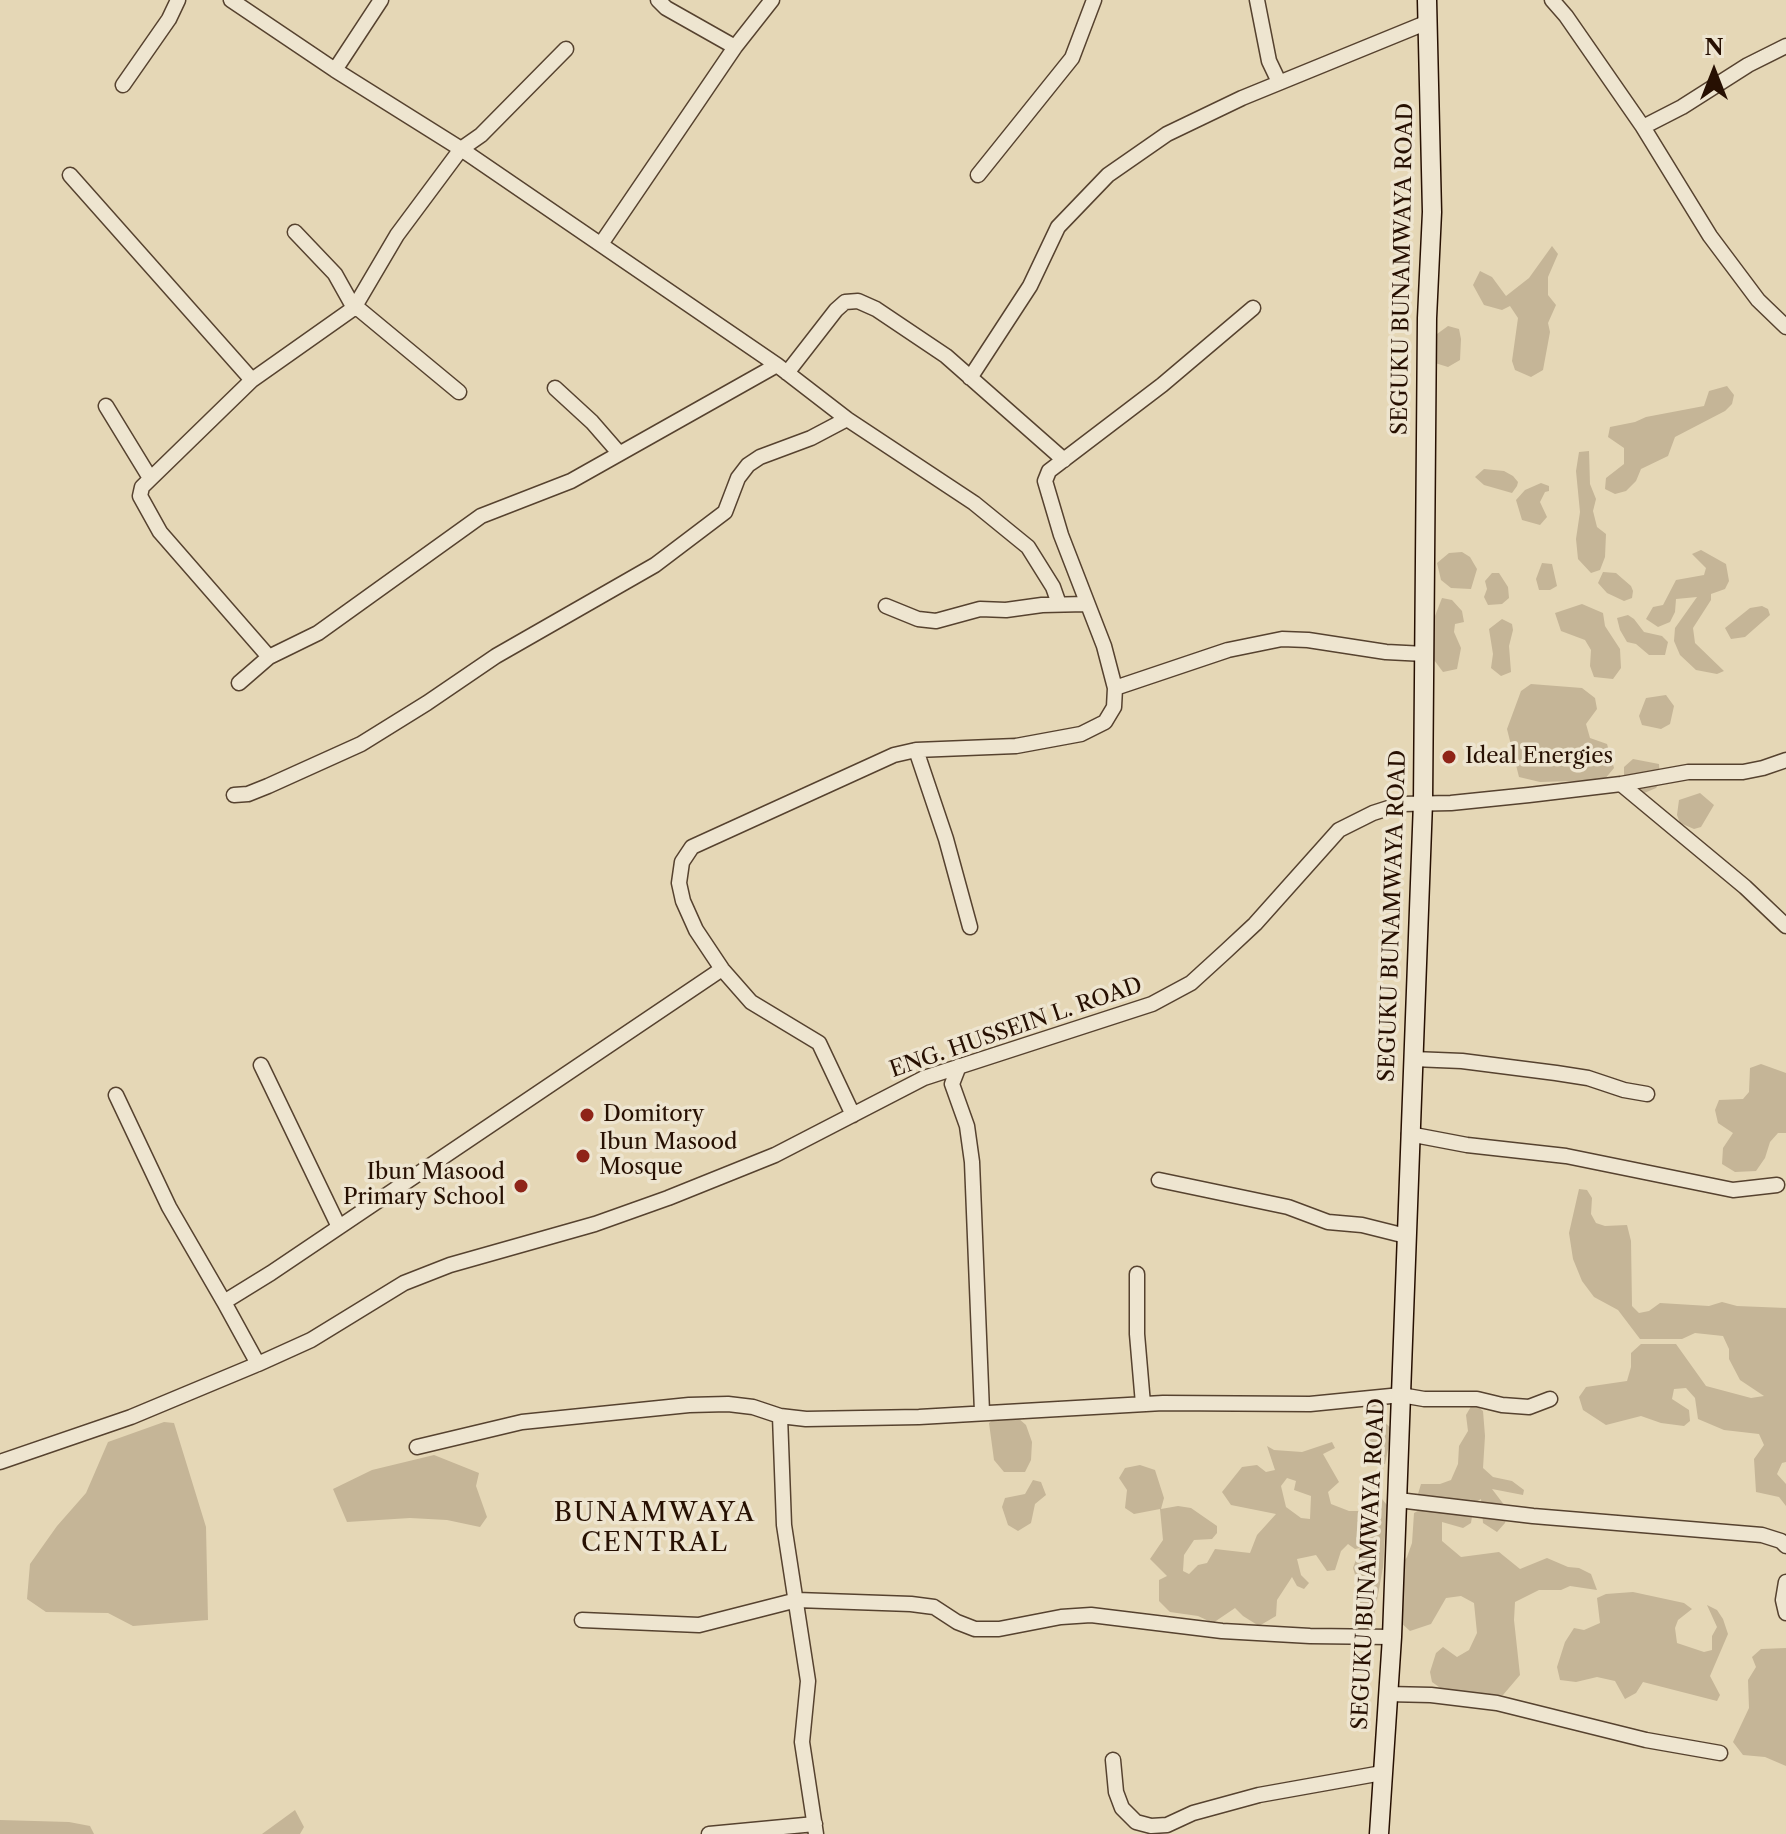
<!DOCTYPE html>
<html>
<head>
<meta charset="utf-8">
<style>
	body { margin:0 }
	#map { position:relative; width:1786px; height:1834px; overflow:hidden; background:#e5d7b6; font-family:"Libre Caslon Text",serif }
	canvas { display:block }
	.north { position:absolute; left:1674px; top:32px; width:80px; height:80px; -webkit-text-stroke:6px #eee5d0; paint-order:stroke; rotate:0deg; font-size:22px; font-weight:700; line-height:32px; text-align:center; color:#271002 }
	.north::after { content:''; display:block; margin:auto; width:28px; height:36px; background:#271002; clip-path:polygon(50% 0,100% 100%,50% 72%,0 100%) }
</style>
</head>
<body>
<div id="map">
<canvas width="1786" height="1834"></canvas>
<div class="north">N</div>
</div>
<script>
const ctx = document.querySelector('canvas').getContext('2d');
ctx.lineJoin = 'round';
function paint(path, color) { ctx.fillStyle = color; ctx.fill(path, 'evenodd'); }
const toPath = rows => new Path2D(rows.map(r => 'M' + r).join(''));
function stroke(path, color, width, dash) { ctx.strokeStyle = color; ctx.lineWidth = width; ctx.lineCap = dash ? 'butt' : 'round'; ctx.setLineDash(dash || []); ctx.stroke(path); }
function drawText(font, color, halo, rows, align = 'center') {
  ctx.font = font + ' "Libre Caslon Text",serif'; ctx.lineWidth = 7; ctx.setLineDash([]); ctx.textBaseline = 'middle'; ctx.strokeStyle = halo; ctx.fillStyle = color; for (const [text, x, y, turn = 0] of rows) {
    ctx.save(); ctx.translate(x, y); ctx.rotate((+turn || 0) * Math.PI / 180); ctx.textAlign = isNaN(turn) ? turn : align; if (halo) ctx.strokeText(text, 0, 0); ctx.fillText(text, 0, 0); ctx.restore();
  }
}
paint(toPath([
	[1552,246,1558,254,1548,277,1548,295,1556,305,1548,323,1550,332,1543,370,1531,377,1515,370,1512,361,1518,318,1510,306,1502,310,1484,305,1473,285,1480,271,1492,277,1506,296,1529,278],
	[1448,326,1459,329,1461,339,1460,360,1448,367,1435,363,1437,334],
	[1727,386,1734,395,1732,404,1725,411,1675,437,1668,456,1641,469,1636,481,1626,491,1615,494,1605,489,1606,478,1624,464,1624,448,1608,437,1610,427,1635,422,1646,417,1704,406,1709,391],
	[1589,451,1590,484,1596,499,1593,511,1597,527,1606,534,1605,557,1600,570,1591,573,1578,559,1576,539,1580,512,1576,471,1579,452],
	[1484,469,1504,471,1513,476,1518,482,1517,486,1512,493,1484,485,1475,477],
	[1541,483,1549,486,1549,491,1545,492,1540,502,1547,517,1540,525,1522,520,1516,500,1525,490],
	[1701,550,1726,564,1729,581,1725,589,1711,594,1711,600,1693,628,1695,643,1724,671,1717,674,1696,670,1680,655,1674,641,1675,628,1697,597,1676,599,1675,612,1670,622,1658,627,1646,619,1653,607,1663,605,1676,580,1704,575,1706,568,1692,554],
	[1462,552,1470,557,1477,569,1471,589,1451,588,1441,580,1437,563,1449,553],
	[1542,563,1552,564,1557,586,1550,590,1539,590,1536,579],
	[1603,572,1616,573,1631,586,1633,591,1632,598,1624,601,1607,593,1598,583],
	[1492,573,1499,573,1508,587,1509,598,1502,604,1488,605,1484,597,1487,589,1485,581],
	[1442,598,1452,600,1462,611,1464,622,1455,624,1454,632,1461,648,1457,669,1443,672,1434,660,1433,621],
	[1582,604,1603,613,1605,626,1620,649,1621,668,1613,679,1594,677,1590,666,1591,650,1585,640,1561,631,1555,613],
	[1762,606,1768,609,1770,615,1745,637,1731,639,1725,628,1750,608],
	[1628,615,1634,619,1644,632,1662,636,1668,642,1665,655,1649,655,1636,644,1627,642,1620,630,1617,618],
	[1502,619,1512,624,1513,630,1509,646,1511,672,1501,676,1491,668,1493,654,1489,629],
	[1531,684,1582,688,1595,698,1597,709,1586,724,1590,738,1607,744,1614,768,1604,780,1540,782,1519,777,1507,729,1521,691],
	[1666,695,1674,706,1670,724,1661,729,1642,725,1639,716,1646,698],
	[1633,759,1659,764,1660,782,1656,788,1642,794,1624,775,1624,767],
	[1700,793,1714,805,1701,827,1694,829,1680,823,1677,815,1679,800],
	[1761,1064,1786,1073,1786,1133,1778,1133,1770,1142,1765,1158,1756,1171,1735,1172,1722,1164,1723,1148,1733,1133,1718,1123,1715,1110,1719,1100,1743,1099,1749,1092,1750,1068],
	[1579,1189,1587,1190,1592,1198,1591,1214,1596,1223,1605,1226,1627,1225,1631,1241,1632,1306,1639,1313,1649,1311,1660,1303,1709,1306,1722,1302,1737,1306,1786,1308,1786,1462,1782,1463,1777,1474,1786,1484,1786,1506,1779,1497,1756,1492,1754,1459,1764,1445,1759,1434,1724,1430,1698,1419,1695,1398,1686,1388,1674,1389,1672,1399,1689,1410,1690,1421,1684,1426,1661,1423,1641,1416,1606,1425,1583,1410,1579,1397,1586,1387,1627,1381,1631,1367,1631,1353,1641,1344,1676,1344,1706,1386,1751,1398,1764,1396,1740,1380,1729,1359,1729,1349,1723,1336,1695,1333,1682,1339,1640,1339,1618,1310,1594,1297,1582,1281,1573,1259,1569,1233],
	[1473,1403,1483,1411,1485,1436,1483,1468,1493,1477,1512,1481,1524,1490,1523,1495,1492,1489,1508,1510,1505,1523,1497,1532,1483,1523,1481,1499,1474,1503,1471,1523,1463,1528,1442,1522,1442,1541,1461,1557,1499,1552,1520,1569,1547,1558,1568,1567,1579,1568,1591,1574,1597,1590,1570,1586,1561,1590,1539,1590,1515,1602,1514,1620,1520,1675,1503,1695,1446,1692,1432,1682,1430,1672,1436,1653,1443,1647,1457,1657,1469,1650,1477,1633,1474,1603,1461,1596,1446,1598,1431,1624,1410,1631,1389,1612,1388,1585,1407,1557,1412,1543,1414,1513,1425,1507,1418,1494,1421,1484,1440,1484,1451,1480,1458,1464,1459,1446,1468,1431,1466,1415],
	[1018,1418,1026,1425,1032,1442,1031,1460,1025,1472,1004,1472,994,1460,989,1423,993,1420],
	[1383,1421,1392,1429,1385,1464,1377,1465,1367,1443,1371,1432],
	[164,1422,174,1423,206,1527,208,1620,133,1626,108,1613,46,1612,27,1599,30,1564,57,1526,86,1493,108,1442],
	[1332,1442,1335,1448,1323,1454,1339,1482,1328,1492,1331,1504,1349,1511,1364,1511,1368,1504,1382,1499,1387,1505,1383,1567,1374,1617,1366,1625,1353,1618,1357,1581,1353,1568,1360,1548,1355,1549,1348,1544,1341,1551,1335,1570,1327,1571,1316,1555,1297,1559,1301,1575,1309,1583,1304,1589,1297,1586,1292,1577,1277,1600,1276,1616,1259,1626,1243,1616,1235,1608,1213,1623,1198,1616,1170,1612,1159,1601,1159,1580,1167,1576,1150,1559,1163,1540,1160,1509,1134,1514,1125,1508,1127,1490,1119,1478,1125,1468,1140,1465,1155,1470,1164,1498,1161,1509,1178,1506,1191,1508,1217,1526,1217,1533,1212,1539,1194,1540,1184,1555,1183,1571,1189,1574,1198,1565,1207,1563,1215,1549,1250,1553,1257,1535,1276,1514,1231,1505,1222,1492,1242,1467,1257,1465,1266,1472,1275,1470,1267,1446,1274,1450,1302,1452],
	[1287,1478,1296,1481,1294,1490,1311,1496,1310,1519,1301,1518,1286,1507,1281,1486],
	[434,1455,479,1473,476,1486,487,1517,480,1527,447,1520,410,1518,347,1522,333,1489,372,1470],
	[1033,1480,1041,1482,1046,1495,1035,1504,1031,1523,1018,1531,1008,1525,1002,1507,1005,1498,1025,1494],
	[1633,1592,1684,1603,1692,1609,1678,1620,1675,1628,1677,1643,1704,1652,1712,1650,1712,1636,1717,1627,1707,1605,1717,1610,1723,1619,1728,1634,1710,1676,1720,1695,1717,1701,1643,1682,1636,1693,1625,1699,1615,1681,1597,1677,1576,1682,1560,1680,1557,1667,1565,1642,1574,1628,1584,1630,1600,1623,1597,1598,1606,1594],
	[1786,1648,1786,1766,1765,1757,1743,1755,1733,1742,1749,1708,1748,1680,1756,1667,1752,1657,1761,1649],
	[295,1810,304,1827,300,1834,262,1834],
	[0,1820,69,1822,90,1826,94,1834,0,1834]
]), '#c5b597');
const minor = toPath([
	[231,0,335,70,461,149,777,365,847,419,974,503,1028,547,1053,587,1059,604],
	[658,0,666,8,735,47],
	[1257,0,1269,61,1279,82],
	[1552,0,1566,16,1643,127,1710,236,1758,300,1786,327],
	[335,70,381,0],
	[123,85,169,19,178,0],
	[1643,127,1682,107,1748,65,1786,46],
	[70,175,252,380],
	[978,175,1072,58,1094,0],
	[295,232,335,274,354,308,397,235,461,149,481,135,566,49],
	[601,244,735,47,772,0],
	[787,373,836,310,845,302,858,301,876,309,946,356,1064,460],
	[970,378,1030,286,1058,227,1108,175,1167,134,1242,98,1428,22],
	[555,388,592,422,619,453],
	[106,406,150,478],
	[886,606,918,619,936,621,980,609,1006,610,1042,605,1086,604],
	[269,657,160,532,140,496,142,487,252,380,354,308,360,310,459,392],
	[239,683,269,657,318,633,481,516,571,481,777,365],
	[1115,688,1228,650,1282,639,1308,640,1386,652,1425,654],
	[916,750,946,839,970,927],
	[1621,784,1745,887,1786,926],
	[234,795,248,794,268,786,361,744,427,703,496,656,655,565,725,512,738,478,748,465,760,457,811,438,847,419],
	[1413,1059,1462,1061,1556,1073,1588,1078,1624,1090,1647,1094],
	[261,1065,339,1227],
	[959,1066,952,1084,967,1126,972,1162,982,1412],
	[116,1095,169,1207,224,1302],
	[853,1115,819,1043,751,1002,722,969,696,930,683,901,679,883,682,862,692,847,894,755,916,750,1016,746,1081,734,1105,722,1114,707,1115,688,1104,646,1061,535,1045,481,1049,471,1162,385,1253,308],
	[1409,1134,1467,1145,1566,1156,1733,1190,1777,1185],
	[1159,1180,1288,1207,1328,1222,1362,1225,1406,1236],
	[1137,1274,1137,1334,1143,1404],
	[258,1364,224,1302,271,1273,722,969],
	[780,1416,784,1525,808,1681,802,1742,816,1834],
	[417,1447,522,1422,689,1405,728,1404,753,1407,780,1416,806,1419,919,1417,1163,1403,1310,1404,1401,1395,1424,1399,1477,1399,1502,1405,1529,1407,1550,1399],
	[0,1462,131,1417,258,1364,311,1340,404,1283,450,1265,595,1224,668,1198,775,1155,924,1078,1152,1004,1191,983,1225,952,1255,924,1339,830,1373,813,1401,804,1451,803,1529,795,1621,784,1688,772,1743,772,1763,768,1786,760],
	[1398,1500,1533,1516,1762,1535,1781,1541,1786,1546],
	[1786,1582,1783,1600,1786,1613],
	[582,1620,699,1625,797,1600,911,1604,934,1607,957,1622,975,1629,999,1629,1061,1617,1091,1615,1222,1631,1310,1636,1392,1637],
	[1387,1694,1431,1695,1497,1703,1646,1740,1720,1753],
	[1113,1760,1116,1792,1122,1808,1136,1822,1151,1826,1167,1825,1193,1813,1259,1795,1382,1773],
	[709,1834,815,1824]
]);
const secondary = toPath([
	[1379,1834,1392,1637,1423,802,1427,318,1432,212,1427,0]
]);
stroke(minor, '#56422f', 17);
stroke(secondary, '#271002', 21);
stroke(minor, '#eee5d0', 14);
stroke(secondary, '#eee5d0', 18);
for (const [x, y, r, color] of [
	[1449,757,8,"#8f2418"],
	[587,1115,8,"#8f2418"],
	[583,1156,8,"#8f2418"],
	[521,1186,8,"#8f2418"]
]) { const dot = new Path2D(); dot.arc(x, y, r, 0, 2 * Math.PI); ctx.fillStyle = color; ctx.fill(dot); stroke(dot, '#eee5d0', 3); }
drawText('22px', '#271002', '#eee5d0', [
	["SEGUKU BUNAMWAYA ROAD",1403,269,-89],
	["SEGUKU BUNAMWAYA ROAD",1393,916,-88],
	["ENG. HUSSEIN L. ROAD",1016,1028,-19],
	["SEGUKU BUNAMWAYA ROAD",1369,1564,-87]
]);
drawText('22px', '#271002', '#eee5d0', [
	["Ideal Energies",1465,757],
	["Domitory",603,1115],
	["Ibun Masood",599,1143],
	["Mosque",599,1168],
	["Ibun Masood",505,1173,"right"],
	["Primary School",505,1198,"right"]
], 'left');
ctx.letterSpacing = '2px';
drawText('26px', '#271002', '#eee5d0', [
	["BUNAMWAYA",655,1513],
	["CENTRAL",655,1543]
]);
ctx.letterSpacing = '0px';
</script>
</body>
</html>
